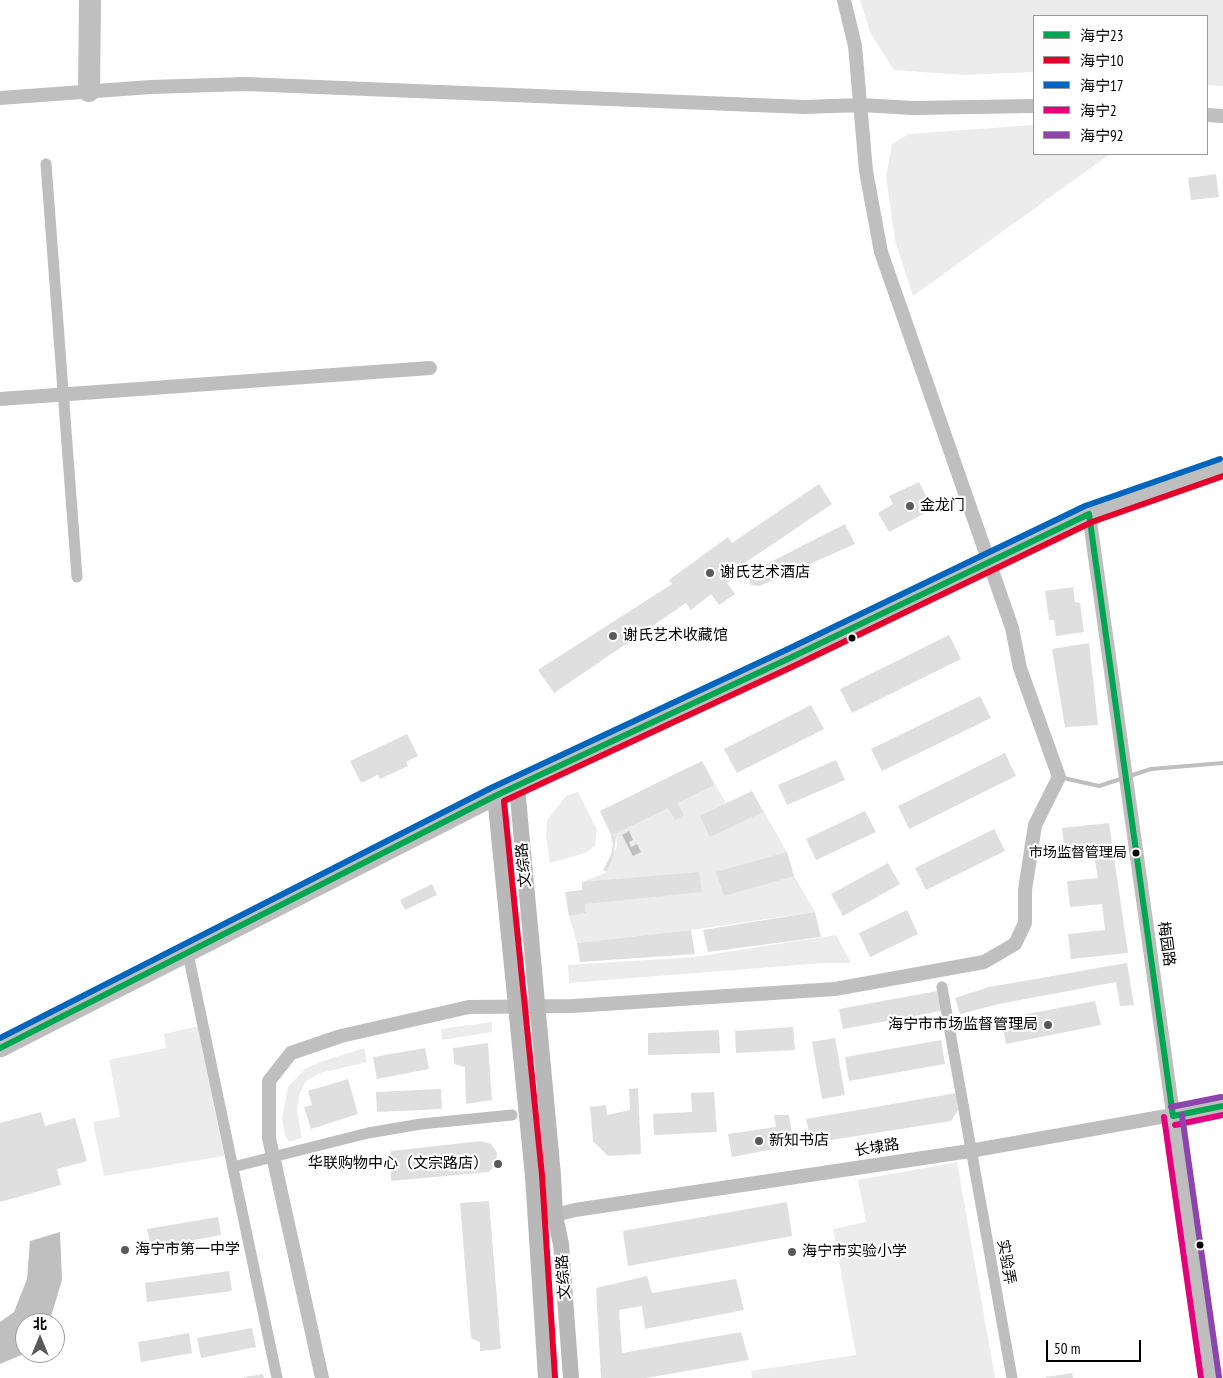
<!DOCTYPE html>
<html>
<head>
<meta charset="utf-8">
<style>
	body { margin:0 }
	#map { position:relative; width:1223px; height:1378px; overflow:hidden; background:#fff; font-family:"PT Sans Narrow","Noto Sans SC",sans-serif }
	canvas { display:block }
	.legend { position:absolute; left:1033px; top:15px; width:175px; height:140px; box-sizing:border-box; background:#fff; border:1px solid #999; margin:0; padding:6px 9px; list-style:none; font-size:15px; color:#000 }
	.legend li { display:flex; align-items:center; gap:10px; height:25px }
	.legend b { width:25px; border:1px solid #999 }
	.north { position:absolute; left:15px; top:1313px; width:50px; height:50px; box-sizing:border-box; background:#fff; border:1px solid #999; border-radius:50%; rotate:0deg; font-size:14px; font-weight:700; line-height:20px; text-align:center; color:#000 }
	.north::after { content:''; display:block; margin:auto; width:18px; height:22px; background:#595959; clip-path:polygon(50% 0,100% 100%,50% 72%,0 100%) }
	.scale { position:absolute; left:1046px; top:1340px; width:95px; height:22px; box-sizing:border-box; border:2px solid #000; border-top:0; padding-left:6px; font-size:15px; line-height:18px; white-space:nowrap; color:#000; -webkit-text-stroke:4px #fff; paint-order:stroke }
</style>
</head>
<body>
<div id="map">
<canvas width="1223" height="1378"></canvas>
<ul class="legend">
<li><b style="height:6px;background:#00a651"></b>海宁23</li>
<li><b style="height:6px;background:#e4002b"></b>海宁10</li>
<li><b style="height:6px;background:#0065bd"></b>海宁17</li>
<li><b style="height:6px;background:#e5007d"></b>海宁2</li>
<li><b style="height:6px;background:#8e44ad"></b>海宁92</li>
</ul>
<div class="north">北</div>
<div class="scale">50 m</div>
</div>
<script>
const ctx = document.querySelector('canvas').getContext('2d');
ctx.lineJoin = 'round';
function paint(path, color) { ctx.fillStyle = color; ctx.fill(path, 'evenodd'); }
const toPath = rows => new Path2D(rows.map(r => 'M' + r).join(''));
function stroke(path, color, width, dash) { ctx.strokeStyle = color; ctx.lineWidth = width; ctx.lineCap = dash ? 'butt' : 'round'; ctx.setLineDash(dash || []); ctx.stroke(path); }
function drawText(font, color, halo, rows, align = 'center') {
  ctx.font = font + ' "PT Sans Narrow","Noto Sans SC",sans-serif'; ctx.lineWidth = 4.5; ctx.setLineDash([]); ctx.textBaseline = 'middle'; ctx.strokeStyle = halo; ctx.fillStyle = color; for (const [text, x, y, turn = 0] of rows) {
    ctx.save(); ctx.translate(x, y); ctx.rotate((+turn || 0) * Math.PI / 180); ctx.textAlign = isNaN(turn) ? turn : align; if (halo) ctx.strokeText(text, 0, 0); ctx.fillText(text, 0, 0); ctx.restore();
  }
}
paint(toPath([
	[860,0,1223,0,1223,86,1207,85,1207,16,1034,16,1034,72,964,75,894,70,871,34],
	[1034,125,1034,154,1110,154,913,296,895,240,886,176,892,144,909,134],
	[702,761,726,803,752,791,787,852,794,876,815,912,691,930,577,943,569,916,586,913,582,882,607,872,617,846,616,835,611,836,600,811],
	[578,792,597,830,595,845,588,852,550,863,546,837,547,820,566,796],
	[836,935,851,963,824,963,569,983,568,965,695,957],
	[492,1022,492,1032,442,1040,441,1029],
	[198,1026,224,1156,104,1176,93,1122,120,1117,109,1060,166,1048,164,1034],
	[364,1048,367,1062,320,1073,306,1081,299,1095,297,1111,302,1138,289,1142,285,1135,282,1119,288,1087,305,1069,320,1062],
	[957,1162,995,1378,752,1378,751,1371,856,1355,833,1229,866,1222,858,1180]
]), '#ececec');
paint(toPath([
	[629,831,633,840,629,842,631,847,637,844,641,852,633,856,622,835],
	[60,1232,62,1280,49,1323,25,1323,26,1353,0,1364,0,1322,14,1312,27,1279,30,1241]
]), '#bfbfbf');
stroke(toPath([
	[1059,777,1099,786,1151,769,1223,763]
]), '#bfbfbf', 4);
stroke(toPath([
	[0,98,151,87,245,84,804,107,861,105,913,108,1034,106],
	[1207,115,1223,116],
	[322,1378,269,1138,269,1081,291,1053,341,1036,469,1007,573,1006,835,989,984,962,1015,944,1025,923,1025,890,1035,825,1059,777,1020,668,1012,628,881,252,866,171,855,46,844,0]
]), '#bfbfbf', 14);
stroke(toPath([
	[89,91,90,0]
]), '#bfbfbf', 22);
paint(toPath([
	[1216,174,1219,197,1191,200,1188,178],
	[919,482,933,509,889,532,878,513,893,504,889,496],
	[819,484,832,504,746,562,750,566,727,583,735,594,719,605,711,594,691,610,686,603,554,693,538,670,672,584,669,580,728,537,732,543],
	[845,524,855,544,760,586,751,585,747,574],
	[1073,587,1075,602,1080,603,1084,632,1056,636,1054,620,1049,620,1045,591],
	[949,635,961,659,852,713,840,689],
	[1089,643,1098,725,1065,727,1052,649],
	[980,696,991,718,882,771,871,749],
	[811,705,824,729,737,773,724,749],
	[407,734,418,756,406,762,408,766,380,779,378,775,361,783,350,761],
	[1005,753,1016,776,909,829,898,806],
	[836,760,845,780,787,805,778,785],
	[702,761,714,785,677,803,684,815,675,820,668,808,612,835,600,811],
	[752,791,763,812,710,837,700,816],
	[865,811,876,832,816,860,806,839],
	[1109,823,1128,953,1071,959,1068,934,1105,930,1102,904,1070,907,1067,881,1098,878,1093,850,1065,853,1062,828],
	[994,829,1005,851,926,890,915,868],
	[616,835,614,855,607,872,603,870,611,855,613,845,611,836],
	[787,852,794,876,724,896,716,872],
	[888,863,900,884,843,916,831,894],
	[699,872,702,892,585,904,586,913,569,916,565,892,582,890,582,882],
	[432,884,437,895,405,910,400,900],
	[907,910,918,934,870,957,859,933],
	[815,912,821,937,708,952,703,930],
	[691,930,695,954,580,962,577,943],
	[1127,963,1134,1005,1120,1006,1116,982,999,1004,960,1014,955,998,989,987],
	[937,991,941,1011,843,1029,839,1009],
	[1095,1001,1101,1025,1006,1044,1001,1019],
	[793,1027,795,1050,736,1053,735,1031],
	[719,1030,720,1053,648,1055,648,1033],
	[835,1038,845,1095,822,1099,812,1042],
	[941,1040,945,1064,849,1081,845,1057],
	[488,1043,492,1100,466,1104,465,1067,454,1064,453,1048],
	[425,1048,429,1069,377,1079,373,1057],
	[348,1079,358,1114,311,1129,304,1107,312,1105,308,1091],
	[638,1088,641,1154,608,1156,593,1141,590,1107,606,1105,607,1115,630,1110,629,1089],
	[441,1089,442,1109,377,1112,376,1092],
	[714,1092,717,1132,654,1135,653,1114,692,1112,691,1093],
	[956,1093,958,1110,951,1121,812,1143,806,1119],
	[41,1112,45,1126,75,1118,87,1161,57,1169,61,1185,0,1202,0,1123],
	[774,1115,789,1115,792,1135,784,1147,732,1157,728,1134,776,1127],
	[481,1141,491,1144,497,1153,496,1164,489,1172,391,1181,391,1151],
	[489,1201,501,1349,480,1351,480,1342,471,1338,460,1203],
	[787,1202,792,1236,628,1266,623,1231],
	[218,1217,221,1235,151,1248,147,1229],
	[229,1271,232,1291,147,1302,145,1283],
	[647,1276,652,1293,736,1279,744,1310,645,1329,642,1306,619,1310,622,1353,741,1332,749,1360,646,1378,601,1378,596,1288],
	[252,1328,256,1347,201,1358,197,1338],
	[189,1333,192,1353,141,1362,138,1342],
	[1072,1373,1073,1378,1046,1378,1046,1377],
	[263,1374,264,1378,244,1378,244,1377]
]), '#dfdfdf');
stroke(toPath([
	[46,164,77,577],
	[188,954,277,1378],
	[942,987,1012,1378],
	[233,1167,368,1133,421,1124,512,1115]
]), '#bebebe', 11);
stroke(toPath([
	[0,399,430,368],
	[1089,514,1210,1378],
	[536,1220,575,1210,970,1151,1223,1106]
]), '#bebebe', 14);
stroke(toPath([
	[517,787,553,1175,555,1216,561,1244,571,1378],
	[495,796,533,1176,546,1378]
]), '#b8b8b8', 16);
stroke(toPath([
	[0,1048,495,796,790,658,1089,514,1223,467]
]), '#bebebe', 19);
stroke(toPath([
	[1089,514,1173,1116],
	[0,1048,495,796,790,658,1089,514],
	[1173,1116,1223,1106]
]), '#00a651', 6);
stroke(toPath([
	[555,1377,542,1175,504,801,794,666,1092,522,1223,476]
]), '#e4002b', 6);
stroke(toPath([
	[0,1038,491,788,786,650,1085,506,1220,459]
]), '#0065bd', 6);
stroke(toPath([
	[1164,1117,1201,1378],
	[1175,1125,1223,1115]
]), '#e5007d', 6);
stroke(toPath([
	[1171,1107,1221,1097],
	[1182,1115,1219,1377]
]), '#8e44ad', 6);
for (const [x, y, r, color] of [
	[910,506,5,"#595959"],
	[710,573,5,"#595959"],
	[613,636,5,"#595959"],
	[852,638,4.5,"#000"],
	[1136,853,4.5,"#000"],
	[1048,1025,5,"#595959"],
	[759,1141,5,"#595959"],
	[498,1164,5,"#595959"],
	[1200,1245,4.5,"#000"],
	[125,1250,5,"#595959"],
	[792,1252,5,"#595959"]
]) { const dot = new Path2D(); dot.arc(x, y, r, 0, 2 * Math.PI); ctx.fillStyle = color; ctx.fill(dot); stroke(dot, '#fff', 2); }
drawText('14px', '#000', '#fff', [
	["市场监督管理局",1127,853]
], 'right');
drawText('15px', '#000', '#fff', [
	["金龙门",920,506],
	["谢氏艺术酒店",720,573],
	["谢氏艺术收藏馆",623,636],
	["海宁市市场监督管理局",1038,1025,"right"],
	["新知书店",769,1141],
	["华联购物中心（文宗路店）",488,1164,"right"],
	["海宁市第一中学",135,1250],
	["海宁市实验小学",802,1252]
], 'left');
drawText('15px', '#000', '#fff', [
	["文综路",524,865,-95],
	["梅园路",1166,944,82],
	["长埭路",877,1148,-9],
	["实验弄",1006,1262,80],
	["文综路",564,1277,-94]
]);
</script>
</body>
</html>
